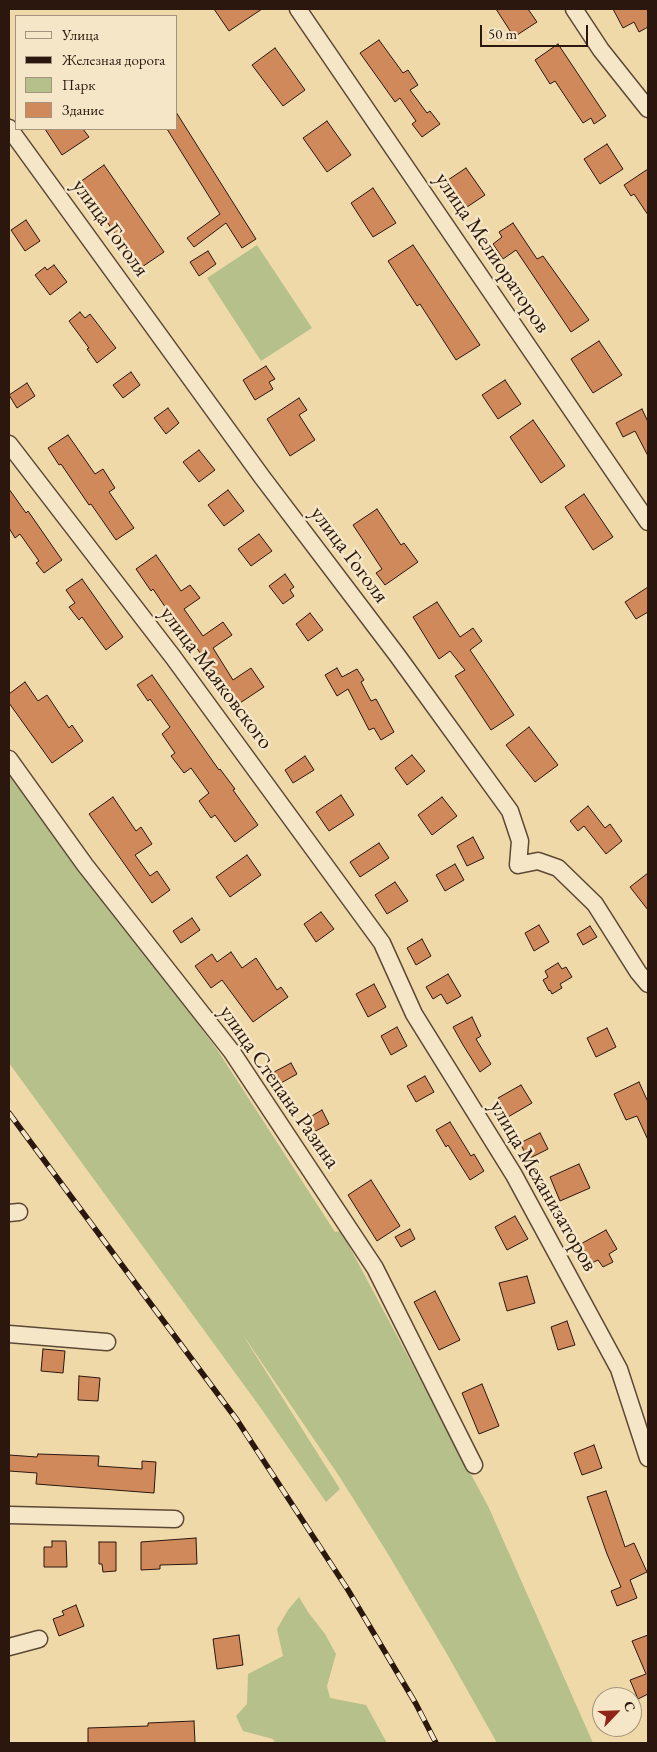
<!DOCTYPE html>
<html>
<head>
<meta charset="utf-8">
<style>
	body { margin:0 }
	#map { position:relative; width:657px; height:1752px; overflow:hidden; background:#efd9a9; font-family:"EB Garamond",serif }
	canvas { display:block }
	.frame { position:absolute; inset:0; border:10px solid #2b170e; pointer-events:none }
	.legend { position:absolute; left:15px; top:15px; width:162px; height:115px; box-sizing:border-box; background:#f5e6c7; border:1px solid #a4937d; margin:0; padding:6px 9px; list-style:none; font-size:15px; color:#2b170e }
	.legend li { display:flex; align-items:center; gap:10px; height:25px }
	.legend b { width:25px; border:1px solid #a4937d }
	.north { position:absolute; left:592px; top:1687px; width:50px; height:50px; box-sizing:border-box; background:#f5e6c7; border:1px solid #a4937d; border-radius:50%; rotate:66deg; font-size:14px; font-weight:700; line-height:20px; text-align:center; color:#2b170e }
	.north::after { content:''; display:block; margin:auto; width:18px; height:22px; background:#8f2418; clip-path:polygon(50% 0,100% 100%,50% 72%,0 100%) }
	.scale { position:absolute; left:480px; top:25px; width:108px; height:22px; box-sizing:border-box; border:2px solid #2b170e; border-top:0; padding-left:6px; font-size:15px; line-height:18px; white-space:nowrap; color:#2b170e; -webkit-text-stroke:4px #f5e6c7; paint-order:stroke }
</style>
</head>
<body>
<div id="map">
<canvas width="657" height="1752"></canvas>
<div class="frame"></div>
<ul class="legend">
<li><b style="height:6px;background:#f5e6c7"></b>Улица</li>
<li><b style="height:6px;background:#2b170e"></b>Железная дорога</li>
<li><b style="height:14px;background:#b6c08b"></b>Парк</li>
<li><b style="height:14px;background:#cf895b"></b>Здание</li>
</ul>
<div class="north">С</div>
<div class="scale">50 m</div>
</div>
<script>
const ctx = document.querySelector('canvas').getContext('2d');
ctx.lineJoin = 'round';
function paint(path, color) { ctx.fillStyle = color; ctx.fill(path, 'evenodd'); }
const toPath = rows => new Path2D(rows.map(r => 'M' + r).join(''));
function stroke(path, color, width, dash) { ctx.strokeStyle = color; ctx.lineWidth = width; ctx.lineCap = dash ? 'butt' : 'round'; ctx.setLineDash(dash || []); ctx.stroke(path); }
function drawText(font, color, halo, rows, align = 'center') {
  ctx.font = font + ' "EB Garamond",serif'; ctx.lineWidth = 5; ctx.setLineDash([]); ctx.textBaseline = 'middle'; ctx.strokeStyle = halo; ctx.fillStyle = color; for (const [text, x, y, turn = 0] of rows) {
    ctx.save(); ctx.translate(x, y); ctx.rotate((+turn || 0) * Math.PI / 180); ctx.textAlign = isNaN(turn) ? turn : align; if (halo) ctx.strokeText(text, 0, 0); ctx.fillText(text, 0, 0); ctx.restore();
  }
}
paint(toPath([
	[257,245,312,328,261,361,207,278],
	[9,768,218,1051,335,1232,341,1231,489,1508,593,1743,497,1743,447,1654,388,1554,339,1476,241,1332,340,1489,326,1502,260,1407,9,1063],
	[299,1597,308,1612,325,1634,336,1654,327,1686,330,1698,366,1705,387,1743,275,1743,273,1739,243,1731,236,1716,247,1704,248,1674,283,1656,277,1629,288,1610]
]), '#b6c08b');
const building = toPath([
	[214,9,262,9,229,31,214,9],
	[496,9,528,9,537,22,514,37,496,9],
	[613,9,648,9,648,27,639,32,634,22,623,28,613,9],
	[379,40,403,73,408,70,418,85,410,90,427,113,430,111,440,124,422,137,412,124,416,121,400,98,395,102,360,53,379,40],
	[558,44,606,116,594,124,591,118,583,123,555,81,550,84,535,60,558,44],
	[275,48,305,90,283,106,252,65,275,48],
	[176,112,256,239,242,248,226,223,194,247,187,238,220,214,167,129,176,129,176,112],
	[327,121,351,155,327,172,303,138,327,121],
	[45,129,83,129,89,137,62,155,45,129],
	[607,144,623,169,600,184,584,159,607,144],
	[104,165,164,252,139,269,80,182,104,165],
	[466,168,485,195,467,207,448,180,466,168],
	[648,169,648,215,634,194,631,196,624,185,648,169],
	[373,188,396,223,373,237,351,203,373,188],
	[26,220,40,241,25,251,11,230,26,220],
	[513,223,537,259,543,256,589,320,571,332,516,250,503,259,493,244,502,237,499,232,513,223],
	[413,245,480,345,456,360,420,304,417,306,388,261,413,245],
	[208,251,216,264,199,276,190,262,208,251],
	[54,265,67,282,50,295,35,275,45,267,47,270,54,265],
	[80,312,85,318,90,314,116,348,97,363,87,349,89,348,69,321,80,312],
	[599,341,622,375,593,393,571,359,599,341],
	[266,366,275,379,269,382,273,389,255,400,243,380,266,366],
	[131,372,140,385,123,398,113,385,131,372],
	[505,380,521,404,498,419,482,395,505,380],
	[27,383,35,396,17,408,9,395,27,383],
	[299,398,307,410,299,415,315,440,290,456,267,419,299,398],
	[168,408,179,423,166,434,154,418,168,408],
	[642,409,648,422,648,456,635,431,623,437,616,423,642,409],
	[533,420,565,466,541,483,510,437,533,420],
	[68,435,95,474,103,469,115,488,109,492,134,528,116,540,91,504,89,505,61,464,59,465,48,448,68,435],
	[199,450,215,470,199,482,183,462,199,450],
	[9,489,26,513,28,511,62,560,44,573,36,563,39,561,20,534,15,538,9,528,9,489],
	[228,490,244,511,224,526,208,505,228,490],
	[584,494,613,537,593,550,565,507,584,494],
	[377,509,401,545,404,543,418,562,385,585,376,573,382,569,353,525,377,509],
	[259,534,272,551,251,566,238,549,259,534],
	[156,555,181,591,190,585,200,598,184,609,203,636,223,622,232,635,213,648,233,680,251,668,264,687,237,705,174,616,172,617,153,589,151,591,136,569,156,555],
	[285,574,294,587,290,590,294,596,283,604,269,586,285,574],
	[82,579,123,637,106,650,82,617,79,620,69,607,75,603,66,590,82,579],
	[648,587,648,612,636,619,625,602,648,587],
	[437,602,460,637,473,628,482,641,470,650,514,715,491,730,455,676,465,670,450,651,439,659,413,617,437,602],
	[310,613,323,630,308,641,296,624,310,613],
	[337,668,342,677,357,669,364,680,361,682,371,701,376,699,394,732,381,740,374,728,369,730,348,689,337,696,325,675,337,668],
	[152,675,219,770,220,769,235,789,233,790,258,825,235,842,215,815,211,818,199,801,209,793,191,768,184,773,171,756,175,753,162,734,170,727,150,699,148,701,137,685,152,675],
	[25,682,38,701,47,695,69,728,72,725,83,741,52,763,9,703,9,694,25,682],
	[529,727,558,765,535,782,506,745,529,727],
	[412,755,425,771,407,785,395,768,412,755],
	[305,756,314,770,293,783,285,770,305,756],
	[341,795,354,815,329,831,316,812,341,795],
	[113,797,136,831,141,827,152,844,135,855,150,876,157,871,170,890,152,903,89,814,113,797],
	[442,797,457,816,432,835,418,815,442,797],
	[588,806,605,828,610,824,622,841,606,854,584,826,578,831,570,821,588,806],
	[473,837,484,858,467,866,457,846,473,837],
	[379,843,389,858,360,877,350,862,379,843],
	[247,855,261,875,230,897,216,877,247,855],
	[455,864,464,880,445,891,436,875,455,864],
	[648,873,648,910,630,887,648,873],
	[395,882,408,901,387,914,375,895,395,882],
	[321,912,334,929,316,942,304,924,321,912],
	[192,918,200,930,181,943,173,931,192,918],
	[539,925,549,942,534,951,525,933,539,925],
	[590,926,597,937,583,945,577,934,590,926],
	[422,939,431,956,416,965,407,948,422,939],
	[231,952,242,968,256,958,277,990,281,987,288,997,253,1022,222,980,211,988,195,966,212,954,217,962,231,952],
	[558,963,562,969,566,967,572,977,560,984,562,988,552,994,550,990,549,991,543,980,548,977,545,971,558,963],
	[448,974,461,996,447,1004,441,994,433,999,426,987,448,974],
	[374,984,386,1007,368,1017,356,994,374,984],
	[472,1017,481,1036,476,1039,491,1064,480,1072,463,1045,453,1027,472,1017],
	[397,1027,407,1046,391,1055,381,1036,397,1027],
	[607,1028,616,1047,596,1057,587,1038,607,1028],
	[291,1063,297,1074,281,1083,274,1072,291,1063],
	[425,1076,434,1092,416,1102,407,1086,425,1076],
	[639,1082,648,1102,648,1140,637,1116,626,1120,614,1094,639,1082],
	[521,1085,532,1103,508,1117,498,1098,521,1085],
	[322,1110,329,1124,310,1134,303,1121,322,1110],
	[450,1122,471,1156,474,1154,484,1171,470,1180,448,1145,446,1147,436,1130,450,1122],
	[540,1133,548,1149,528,1159,520,1143,540,1133],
	[579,1164,590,1188,560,1201,550,1177,579,1164],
	[371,1180,400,1226,377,1241,348,1195,371,1180],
	[515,1216,528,1239,507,1250,495,1227,515,1216],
	[410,1229,415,1239,401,1247,395,1237,410,1229],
	[606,1230,617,1249,609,1254,613,1262,603,1267,598,1260,588,1265,577,1246,606,1230],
	[527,1276,535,1303,507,1311,499,1283,527,1276],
	[435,1291,460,1340,439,1350,414,1302,435,1291],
	[567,1321,575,1345,558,1350,551,1327,567,1321],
	[43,1349,65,1351,63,1373,41,1371,43,1349],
	[79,1376,100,1378,98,1401,78,1400,79,1376],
	[482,1384,499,1426,479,1434,462,1393,482,1384],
	[594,1445,602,1468,582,1475,574,1453,594,1445],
	[38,1454,99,1456,98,1466,142,1469,142,1461,156,1462,154,1493,36,1484,37,1473,9,1471,9,1455,37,1457,38,1454],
	[606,1491,625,1547,634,1543,647,1572,630,1580,637,1598,617,1606,611,1591,621,1587,607,1554,587,1497,606,1491],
	[196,1538,197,1564,160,1565,160,1569,141,1570,141,1542,196,1538],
	[52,1541,66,1541,67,1567,44,1567,44,1547,52,1547,52,1541],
	[99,1542,116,1542,116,1571,103,1572,102,1564,99,1564,99,1542],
	[76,1605,84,1626,59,1636,53,1619,64,1615,62,1611,76,1605],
	[239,1635,243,1665,217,1669,213,1639,239,1635],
	[648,1635,648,1694,638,1699,630,1680,646,1674,632,1641,648,1635],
	[194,1721,195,1743,88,1743,88,1728,148,1726,148,1723,194,1721]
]);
paint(building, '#cf895b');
stroke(building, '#2b170e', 1);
const street = toPath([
	[298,9,648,522],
	[574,9,601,50,648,109],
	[9,128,262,477,397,655,510,811,520,841,518,865,538,861,558,868,595,904,638,972,648,984],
	[9,444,173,657,382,943,414,1014,514,1175,619,1369,648,1458],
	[9,759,85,865,232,1052,375,1268,474,1465],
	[9,1213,19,1212],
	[9,1334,107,1342],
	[9,1515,175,1519],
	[9,1647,39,1639]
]);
stroke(street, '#5c4835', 19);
stroke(street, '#f5e6c7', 16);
const rail = toPath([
	[9,1113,237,1420,348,1590,416,1704,436,1743]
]);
stroke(rail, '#2b170e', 5.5);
stroke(rail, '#f5e6c7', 4, [11]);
drawText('22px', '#2b170e', '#f5e6c7', [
	["улица Гоголя",110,228,54],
	["улица Мелиораторов",492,253,56],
	["улица Гоголя",349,555,53],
	["улица Маяковского",216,678,53],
	["улица Степана Разина",279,1087,55],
	["улица Механизаторов",543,1186,60]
]);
</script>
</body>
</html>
